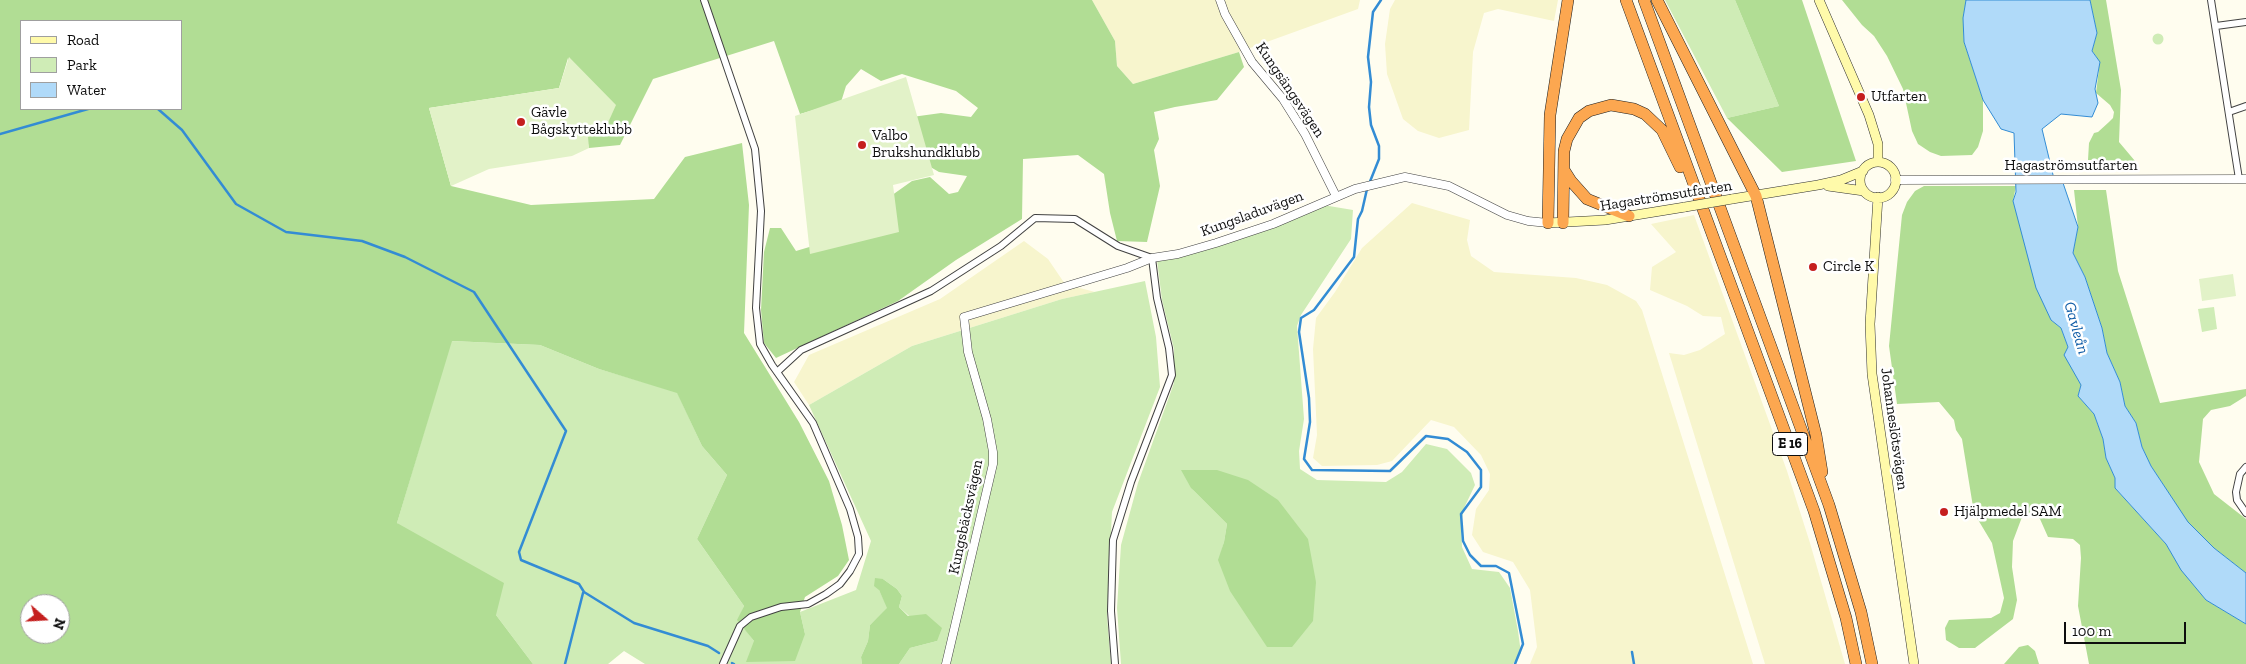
<!DOCTYPE html>
<html>
<head>
<meta charset="utf-8">
<style>
	body { margin:0 }
	#map { position:relative; width:2246px; height:664px; overflow:hidden; background:#fffdef; font-family:"Zilla Slab",serif }
	canvas { display:block }
	.legend { position:absolute; left:20px; top:20px; width:162px; height:90px; box-sizing:border-box; background:#fff; border:1px solid #9f9f9f; margin:0; padding:6px 9px; list-style:none; font-size:15px; color:#0e0e0e }
	.legend li { display:flex; align-items:center; gap:10px; height:25px }
	.legend b { width:25px; border:1px solid #9f9f9f }
	.north { position:absolute; left:20px; top:594px; width:50px; height:50px; box-sizing:border-box; background:#fff; border:1px solid #9f9f9f; border-radius:50%; rotate:109deg; font-size:14px; font-weight:700; line-height:20px; text-align:center; color:#0e0e0e }
	.north::after { content:''; display:block; margin:auto; width:18px; height:22px; background:#c51f1e; clip-path:polygon(50% 0,100% 100%,50% 72%,0 100%) }
	.scale { position:absolute; left:2064px; top:622px; width:122px; height:22px; box-sizing:border-box; border:2px solid #0e0e0e; border-top:0; padding-left:6px; font-size:15px; line-height:18px; white-space:nowrap; color:#0e0e0e; -webkit-text-stroke:4px #fff; paint-order:stroke }
</style>
</head>
<body>
<div id="map">
<canvas width="2246" height="664"></canvas>
<ul class="legend">
<li><b style="height:6px;background:#fffaaa"></b>Road</li>
<li><b style="height:14px;background:#cfecb6"></b>Park</li>
<li><b style="height:14px;background:#b0daf9"></b>Water</li>
</ul>
<div class="north">N</div>
<div class="scale">100 m</div>
</div>
<script>
const ctx = document.querySelector('canvas').getContext('2d');
ctx.lineJoin = 'round';
function paint(path, color) { ctx.fillStyle = color; ctx.fill(path, 'evenodd'); }
const toPath = rows => new Path2D(rows.map(r => 'M' + r).join(''));
function stroke(path, color, width, dash) { ctx.strokeStyle = color; ctx.lineWidth = width; ctx.lineCap = dash ? 'butt' : 'round'; ctx.setLineDash(dash || []); ctx.stroke(path); }
function drawText(font, color, halo, rows, align = 'center') {
  ctx.font = font + ' "Zilla Slab",serif'; ctx.lineWidth = 5; ctx.setLineDash([]); ctx.textBaseline = 'middle'; ctx.strokeStyle = halo; ctx.fillStyle = color; for (const [text, x, y, turn = 0] of rows) {
    ctx.save(); ctx.translate(x, y); ctx.rotate((+turn || 0) * Math.PI / 180); ctx.textAlign = isNaN(turn) ? turn : align; if (halo) ctx.strokeText(text, 0, 0); ctx.fillText(text, 0, 0); ctx.restore();
  }
}
paint(toPath([
	[1092,0,1360,0,1358,9,1239,52,1133,84,1117,66,1115,41],
	[1395,0,1558,0,1554,21,1498,9,1484,13,1473,52,1469,130,1439,138,1418,131,1403,119,1387,74,1385,44,1390,9],
	[1412,203,1470,220,1467,240,1471,256,1494,272,1576,278,1607,285,1636,301,1642,310,1753,664,1530,664,1537,647,1530,590,1513,562,1483,552,1472,535,1476,509,1489,490,1490,474,1481,455,1454,427,1431,420,1392,461,1377,465,1322,466,1313,458,1317,435,1313,349,1316,318,1335,292,1362,248],
	[1694,215,1787,471,1810,543,1845,664,1765,664,1669,353,1684,355,1700,350,1725,334,1721,317,1703,316,1687,306,1650,290,1652,267,1676,252,1651,224],
	[1024,241,1048,259,1065,284,1095,292,1062,299,912,346,809,405,794,382,809,355,940,299]
]), '#f7f5cd');
paint(toPath([
	[1665,0,1735,0,1779,106,1727,118],
	'2152.5 39a5.5 5.5 0 1 1 11 0a5.5 5.5 0 1 1-11 0Z',
	[1323,205,1353,210,1351,239,1301,315,1297,326,1304,419,1299,451,1300,469,1317,480,1386,482,1402,472,1426,444,1447,449,1471,473,1475,485,1464,508,1461,523,1462,547,1472,569,1499,572,1510,588,1518,631,1521,653,1513,664,1121,664,1117,608,1121,545,1138,483,1174,383,1174,349,1162,300,1157,260],
	[1191,488,1316,582,1267,646,1219,560,1224,542,1227,524],
	[1145,281,1156,337,1160,387,1112,512,1107,616,1111,664,899,664,910,648,937,641,899,607,902,596,897,589,883,579,879,590,888,608,870,625,868,641,861,657,862,664,645,664,624,651,608,664,533,664,496,615,397,523,451,341,540,345,599,369,677,392,702,446,727,475,697,539,744,606,738,620,754,641,805,634,800,612,856,590,871,541,809,405,912,346,1062,299],
	[2214,307,2217,329,2202,332,2198,309]
]), '#cfecb6');
paint(toPath([
	[0,0,1092,0,1115,41,1117,66,1133,84,1239,52,1244,67,1217,100,1175,107,1154,112,1159,139,1154,150,1160,186,1147,242,1117,241,1110,213,1104,174,1078,155,1023,159,1022,219,956,260,898,301,776,358,764,343,761,310,764,252,770,228,781,228,796,251,826,242,912,181,930,177,949,194,958,192,967,176,939,172,915,158,912,117,941,113,971,117,978,108,956,91,902,74,881,81,861,69,846,86,841,102,800,114,774,41,653,79,620,145,589,148,568,58,559,88,429,108,451,186,531,205,654,199,685,157,742,143,749,205,744,333,799,422,829,481,842,525,849,560,838,576,805,597,800,612,805,634,795,661,746,662,754,641,737,620,744,606,697,539,727,475,702,446,677,393,599,369,540,345,452,341,397,523,504,583,496,615,533,664,0,664],
	[21,21,181,21,181,109,21,109],
	[30,604,60,604,60,634,30,634],
	[1735,0,1802,0,1856,161,1782,172,1727,118,1779,106],
	[1842,0,1966,0,1963,18,1964,42,1983,100,1983,131,1978,147,1972,155,1941,156,1930,152,1918,144,1912,131,1903,89,1887,56,1874,36,1862,25],
	[2090,0,2106,0,2121,90,2119,142,2135,161,2088,160,2089,143,2094,133,2098,132,2109,122,2113,118,2114,112,2110,105,2096,93,2099,69,2096,56,2092,51,2097,33],
	[1924,186,2016,186,2013,201,2051,320,2061,328,2068,347,2081,385,2078,396,2094,414,2103,439,2106,458,2115,478,2115,488,2166,544,2182,570,2206,600,2246,624,2246,664,2089,664,2078,606,2081,558,2080,545,2073,539,2048,537,2040,519,2031,512,2022,517,2013,541,2012,567,2017,600,2013,619,1975,648,1959,648,1946,640,1945,628,1949,620,1991,618,2000,613,2004,598,1992,543,1974,513,1962,439,1956,430,1954,420,1939,402,1897,404,1889,346,1902,215,1907,202,1915,191],
	[2074,190,2106,190,2118,271,2160,403,2246,389,2246,396,2230,406,2211,410,2203,419,2199,462,2214,494,2246,519,2246,573,2214,548,2188,523,2151,466,2142,447,2136,423,2125,406,2120,382,2107,353,2102,328,2085,277,2073,253,2078,227],
	[1181,470,1217,470,1248,480,1278,500,1308,539,1316,582,1313,621,1292,647,1267,647,1230,591,1218,560,1224,542,1227,524,1191,488],
	[875,578,883,579,897,589,902,596,899,607,908,616,926,614,942,628,937,641,910,648,899,664,862,664,861,657,868,641,870,625,887,608,879,590,874,586],
	[2028,645,2035,651,2039,664,2004,664,2019,647]
]), '#b1dd94');
paint(toPath([
	[569,57,616,105,602,136,588,137,589,148,572,156,489,169,451,186,429,108,559,88],
	[906,77,934,175,893,185,899,232,810,254,795,116],
	[2233,274,2236,296,2202,301,2199,279]
]), '#e2f2c8');
const water = toPath([
	[1966,0,2090,0,2097,33,2092,51,2100,62,2095,89,2098,103,2092,117,2061,114,2042,129,2054,179,2062,180,2078,227,2073,253,2085,277,2102,328,2107,353,2120,382,2125,406,2136,423,2142,447,2151,466,2188,522,2214,548,2246,573,2246,624,2206,600,2181,570,2166,544,2115,488,2115,478,2106,458,2103,439,2094,414,2078,396,2081,385,2064,355,2068,347,2061,328,2051,320,2036,288,2013,201,2016,192,2014,133,2001,129,1983,100,1964,42,1963,18,1966,0]
]);
paint(water, '#b0daf9');
stroke(water, '#338cd4', 1);
stroke(toPath([
	[1381,0,1373,12,1368,57,1371,82,1369,107,1371,125,1379,146,1379,159,1367,189,1362,211,1358,219,1354,257,1314,310,1301,318,1299,332,1309,398,1310,422,1304,459,1312,470,1390,471,1426,436,1448,439,1467,452,1481,470,1481,487,1461,514,1463,541,1470,555,1481,566,1496,566,1509,573,1523,644,1515,664],
	[158,109,182,130,236,204,286,232,362,241,405,257,474,292,566,431,519,552,521,560,579,584,584,592,634,623,708,646,719,653],
	[0,134,88,109],
	[1632,652,1634,664],
	[732,663,734,664],
	[565,664,583,593]
]), '#338cd4', 2.5);
const minor = toPath([
	[704,0,755,149,761,211,756,308,760,344,772,365,813,423,850,509,858,537,859,554,850,571,840,584,826,594,808,604,781,607,751,617,740,626,723,664],
	[2211,0,2239,179],
	[2216,26,2246,22],
	[2229,112,2246,106],
	[777,372,801,350,931,291,1001,246,1035,218,1075,219,1118,246,1152,258,1157,298,1169,348,1172,375,1131,482,1113,540,1111,611,1115,664],
	[2246,467,2240,474,2236,492,2237,500,2246,513]
]);
const tertiary = toPath([
	[1220,0,1225,14,1252,62,1283,99,1305,134,1336,196],
	[1895,180,2246,179],
	[946,664,993,464,993,452,987,419,968,352,964,317,1127,268,1152,258,1178,254,1216,243,1273,224,1355,189,1405,177,1449,186,1507,215,1528,221,1548,223]
]);
const secondary = toPath([
	[1819,0,1869,115,1878,144,1878,162],
	'1860 180a18 18 0 1 1 36 0a18 18 0 1 1-36 0Z',
	[1828,186,1864,191],
	[1878,197,1870,324,1872,374,1914,664],
	[1732,199,1818,185,1841,180,1863,171],
	[1548,223,1605,220,1685,207]
]);
const motorway = toPath([
	[1626,0,1814,511,1846,618,1856,664],
	[1644,0,1829,505,1861,612,1872,664],
	[1657,0,1756,196,1816,435,1822,472],
	[1564,170,1571,181,1587,199,1629,216],
	[1548,223,1550,115,1568,0],
	[1563,223,1564,151,1567,139,1579,118,1589,111,1611,105,1634,109,1645,114,1662,130,1680,167]
]);
stroke(minor, '#414141', 8);
stroke(tertiary, '#414141', 9);
stroke(secondary, '#303030', 10);
stroke(motorway, '#1f1f1f', 12);
stroke(minor, '#fff', 6);
stroke(tertiary, '#fff', 8);
stroke(secondary, '#fffaaa', 9);
stroke(motorway, '#fca750', 11);
const secondaryBridge = toPath([
	[1685,207,1732,199]
]);
stroke(secondaryBridge, '#303030', 10, []);
stroke(secondaryBridge, '#fffaaa', 9);
for (const [x, y, r, color] of [
	[1861,97,5,"#c51f1e"],
	[521,122,5,"#c51f1e"],
	[862,145,5,"#c51f1e"],
	[1813,267,5,"#c51f1e"],
	[1944,512,5,"#c51f1e"]
]) { const dot = new Path2D(); dot.arc(x, y, r, 0, 2 * Math.PI); ctx.fillStyle = color; ctx.fill(dot); stroke(dot, '#fff', 2); }
for (const [x, y, w] of [
	[1790,444,35]
]) { const box = new Path2D(); box.roundRect(x - w / 2, y - 11.5, w, 23, 4); ctx.fillStyle = '#fff'; ctx.fill(box); stroke(box, '#0e0e0e', 1); }
drawText('bold 14px', '#0e0e0e', null, [
	["E 16",1790,444]
]);
drawText('15px', '#0e0e0e', '#fff', [
	["Kungsängsvägen",1290,90,56],
	["Hagaströmsutfarten",2071,166],
	["Hagaströmsutfarten",1666,196,-9],
	["Kungsladuvägen",1252,214,-20],
	["Johanneslötsvägen",1894,429,82],
	["Kungsbäcksvägen",966,517,-78]
]);
drawText('15px', '#0e0e0e', '#fff', [
	["Utfarten",1871,97],
	["Gävle",531,113],
	["Bågskytteklubb",531,130],
	["Valbo",872,136],
	["Brukshundklubb",872,153],
	["Circle K",1823,267],
	["Hjälpmedel SAM",1954,512]
], 'left');
drawText('italic 16px', '#105da7', '#fff', [
	["Gavleån",2076,328,74]
]);
</script>
</body>
</html>
